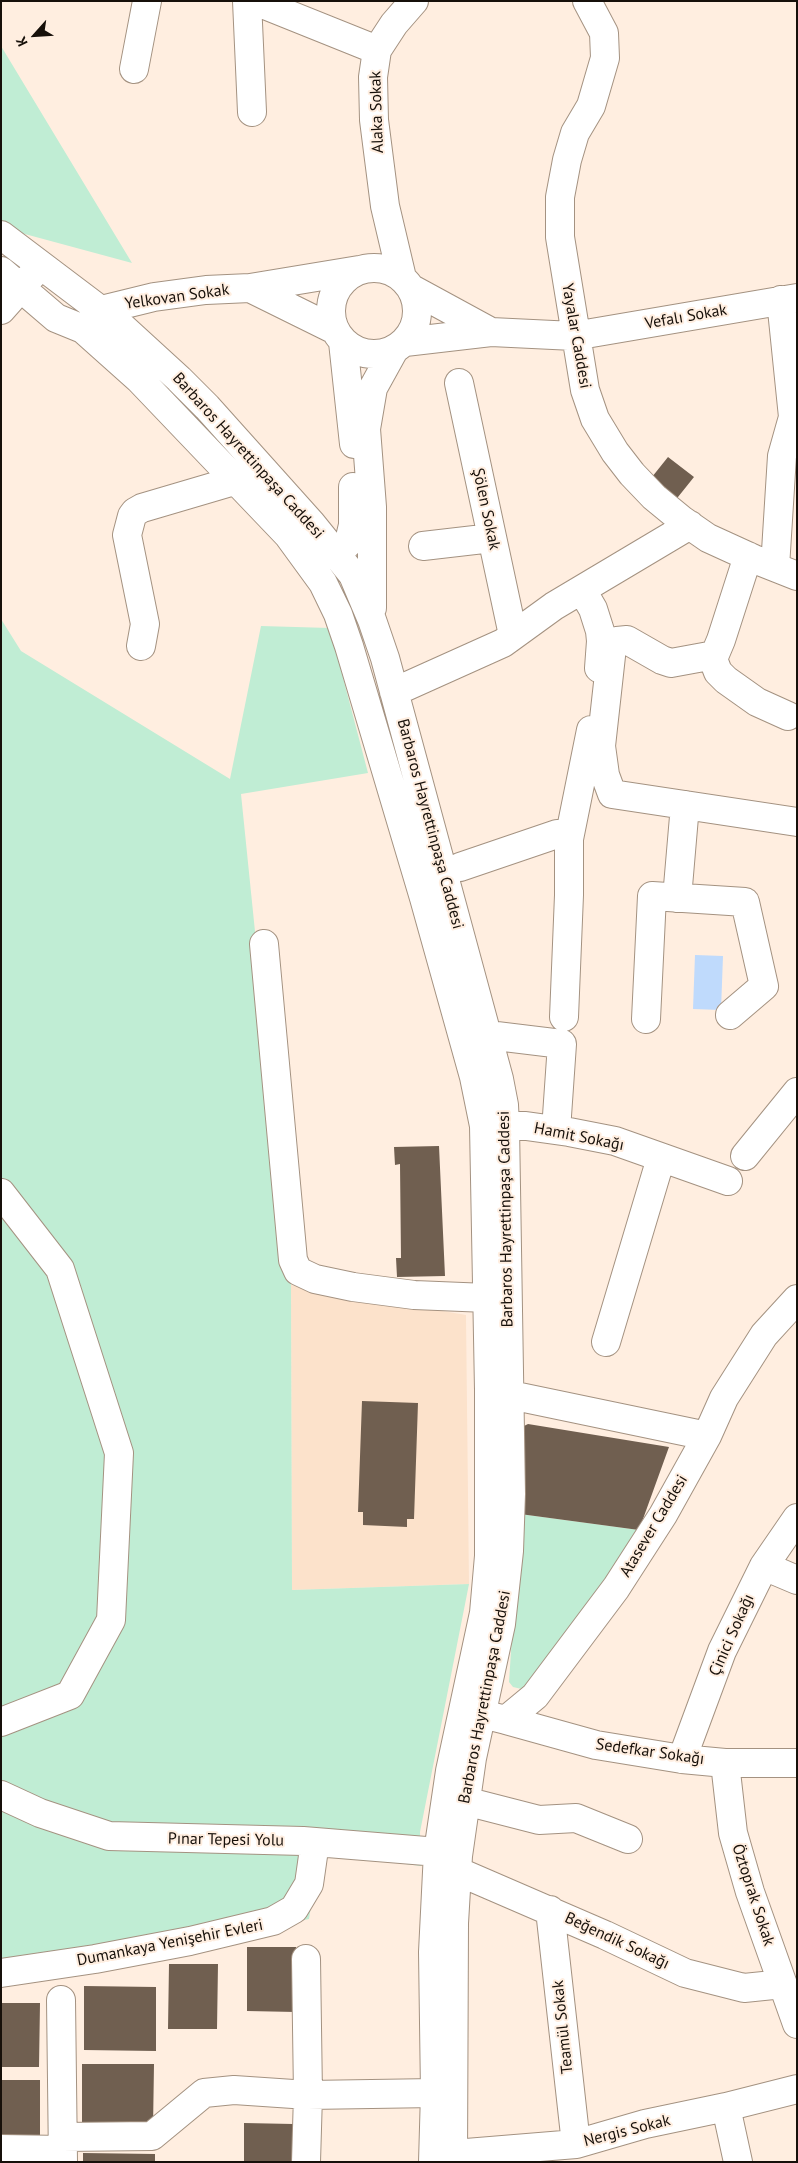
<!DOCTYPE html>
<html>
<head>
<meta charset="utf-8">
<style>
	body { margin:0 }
	#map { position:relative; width:798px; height:2163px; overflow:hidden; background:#ffeee0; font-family:"PT Sans",sans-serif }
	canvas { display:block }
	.frame { position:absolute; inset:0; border:2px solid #17100a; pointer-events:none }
	.north { position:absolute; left:10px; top:10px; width:50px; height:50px; -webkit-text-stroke:4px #ffeee0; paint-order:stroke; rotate:244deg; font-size:14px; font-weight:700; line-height:20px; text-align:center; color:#17100a }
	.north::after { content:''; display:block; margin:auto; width:18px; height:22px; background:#17100a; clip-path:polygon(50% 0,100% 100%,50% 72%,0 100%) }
</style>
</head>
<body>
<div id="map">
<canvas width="798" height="2163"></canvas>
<div class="frame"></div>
<div class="north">K</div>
</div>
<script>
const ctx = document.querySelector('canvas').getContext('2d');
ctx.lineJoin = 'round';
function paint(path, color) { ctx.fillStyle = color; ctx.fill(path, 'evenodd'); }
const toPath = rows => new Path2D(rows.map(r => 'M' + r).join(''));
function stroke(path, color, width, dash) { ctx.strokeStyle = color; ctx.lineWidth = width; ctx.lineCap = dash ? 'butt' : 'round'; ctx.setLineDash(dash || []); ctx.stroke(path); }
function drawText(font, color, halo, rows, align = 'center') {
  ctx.font = font + ' "PT Sans",sans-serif'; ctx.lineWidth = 4; ctx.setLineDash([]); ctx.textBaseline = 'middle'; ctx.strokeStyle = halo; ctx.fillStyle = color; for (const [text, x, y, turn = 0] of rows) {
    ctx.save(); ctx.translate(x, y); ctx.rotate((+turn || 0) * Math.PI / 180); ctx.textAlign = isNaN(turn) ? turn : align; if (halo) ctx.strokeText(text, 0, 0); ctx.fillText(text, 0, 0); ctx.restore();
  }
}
paint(toPath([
	[291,1285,466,1315,469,1584,292,1590]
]), '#fce2cb');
paint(toPath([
	[1,46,132,263,10,230,1,223],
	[1,619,21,651,230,779,261,626,330,628,368,773,241,794,291,1285,292,1590,469,1584,420,1832,421,1866,319,1853,309,1919,1,1984],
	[520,1514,639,1530,622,1565,526,1690,513,1687,509,1682]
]), '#c0edd4');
paint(toPath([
	[695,955,723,956,721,1010,693,1009]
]), '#bfdafc');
paint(toPath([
	[668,457,694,477,674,502,648,482],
	[439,1146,445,1276,397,1277,396,1258,401,1258,400,1164,395,1165,394,1147],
	[362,1401,418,1403,414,1519,407,1519,407,1527,363,1525,363,1512,358,1512],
	[528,1424,669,1447,639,1530,520,1514,524,1426],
	[247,1947,296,1947,296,2012,247,2011],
	[169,1964,218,1964,217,2029,168,2029],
	[84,1986,156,1987,156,2051,84,2050],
	[1,2003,40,2003,39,2067,1,2067],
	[82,2064,154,2064,153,2128,82,2127],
	[1,2080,40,2080,40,2144,1,2144],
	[244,2123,293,2124,293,2162,244,2162],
	[83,2153,155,2154,155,2162,83,2162]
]), '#705f50');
const minor = toPath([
	[247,1,252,112],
	[255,1,377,50],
	[587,1,604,33,605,58,591,106,575,133,567,160,560,197,560,237,585,390,595,419,615,452,632,474,654,497,682,520,708,538,754,559,797,576],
	[134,69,147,1],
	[1,235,120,325,179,379,207,407,311,523,353,575,372,620,385,658,499,1079,504,1105,505,1126,511,1494,509,1551,501,1624,472,1758,458,1856,454,1923,453,2162],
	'331 311a43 43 0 1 1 86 0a43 43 0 1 1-86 0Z',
	[1,271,56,318,83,329,139,379,288,535,323,583,338,614,349,646,424,898,474,1077,484,1126,489,1390,489,1556,484,1613,450,1771,438,1852,433,1952,435,2093,433,2162],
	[402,278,385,206,374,120,373,77,377,50,394,24,414,1],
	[250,288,335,330],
	[412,289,491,332],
	[1,310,32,275],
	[91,321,101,310,154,297,206,290,250,288,359,270],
	[343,342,354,444],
	[405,342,491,332,574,336,797,298],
	[459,383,513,635],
	[423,546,492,538],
	[336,555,349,542,353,525,353,487],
	[775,567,782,456,793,417,781,300],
	[582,590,593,609,600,631,601,641,599,668],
	[372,608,372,507,366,429,373,388,394,350],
	[141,646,145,624,127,535,132,516,135,512,142,508,237,480],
	[713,659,721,640,748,556],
	[394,692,503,643,554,606,690,525],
	[788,716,757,702,726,680,718,672,713,659,709,656,671,663,662,660,627,640,617,641,612,647,601,746,605,775,612,794,797,822],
	[460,867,557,834,570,834],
	[677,898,685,805],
	[264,944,293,1260,298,1271,315,1279,353,1287,414,1295,487,1298],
	[564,1017,569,895,569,839,591,730],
	[646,1019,652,896,745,902,764,986,730,1015],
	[488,1035,562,1044,556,1130],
	[488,1126,526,1126,569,1132,615,1141,728,1181],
	[745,1156,797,1092],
	[1,1193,60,1269,119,1453,111,1620,70,1695,1,1722],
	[606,1342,661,1158],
	[491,1391,707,1436],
	[764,1566,797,1580],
	[482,1714,506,1720,535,1696,616,1588,663,1515,707,1436,724,1398,764,1335,797,1299],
	[506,1720,596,1745,682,1759,725,1763,797,1763],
	[682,1759,722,1651,764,1566,797,1518],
	[725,1763,733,1833,750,1892,797,2024],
	[1,1795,40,1813,109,1836,303,1841,438,1852,456,1856],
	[465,1801,539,1820,576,1818,628,1839],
	[457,1871,605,1935,685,1973,744,1988,783,1984],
	[550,1910,576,2144],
	[306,1959,308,2095,306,2162],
	[1,1973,95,1959,190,1941,273,1921,294,1909,309,1884,315,1842],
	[61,2000,63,2162],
	[726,2107,738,2162],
	[63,2137,152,2136,204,2093,234,2090,308,2095,435,2093],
	[1,2149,63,2150],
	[454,2154,576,2144,645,2124,726,2107,797,2089]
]);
stroke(minor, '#a49281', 30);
stroke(minor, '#fff', 28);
drawText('16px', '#17100a', '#ffeee0', [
	["Alaka Sokak",377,112,-92],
	["Yelkovan Sokak",177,297,-8],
	["Vefalı Sokak",686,317,-10],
	["Yayalar Caddesi",576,336,80],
	["Barbaros Hayrettinpaşa Caddesi",248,456,48],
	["Şölen Sokak",486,509,78],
	["Barbaros Hayrettinpaşa Caddesi",430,824,75],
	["Hamit Sokağı",579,1137,11],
	["Barbaros Hayrettinpaşa Caddesi",506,1219,-91],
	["Atasever Caddesi",654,1526,-59],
	["Çinici Sokağı",732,1635,-66],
	["Barbaros Hayrettinpaşa Caddesi",485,1697,-79],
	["Sedefkar Sokağı",650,1752,8],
	["Pınar Tepesi Yolu",226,1840,1],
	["Öztoprak Sokak",753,1895,72],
	["Beğendik Sokağı",617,1941,25],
	["Dumankaya Yenişehir Evleri",170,1943,-11],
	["Teamül Sokak",563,2027,-96],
	["Nergis Sokak",627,2131,-14]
]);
</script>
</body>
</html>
